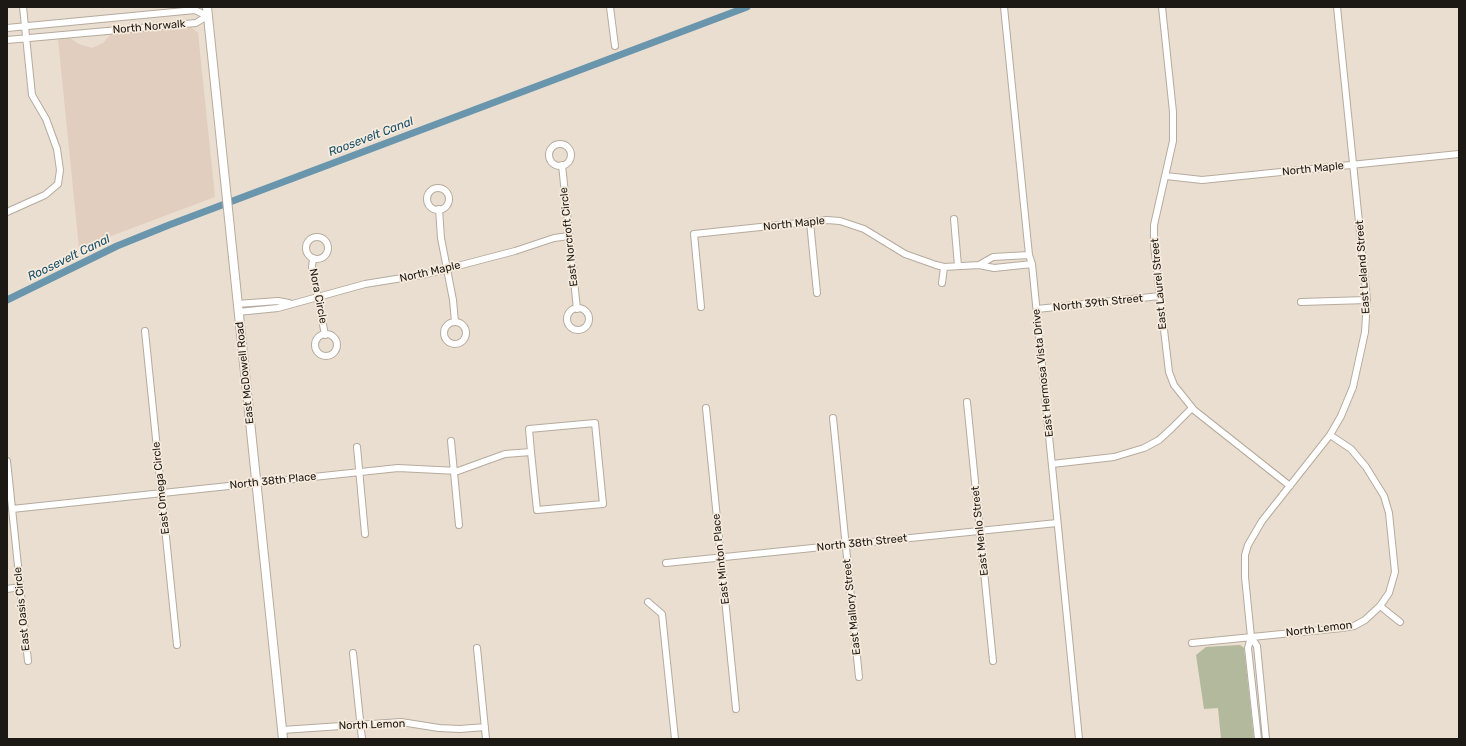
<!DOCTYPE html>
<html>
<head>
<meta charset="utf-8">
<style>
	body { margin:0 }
	#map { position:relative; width:1466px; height:746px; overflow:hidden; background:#e9ded0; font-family:Rubik,sans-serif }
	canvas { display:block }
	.frame { position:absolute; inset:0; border:8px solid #1c1813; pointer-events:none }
</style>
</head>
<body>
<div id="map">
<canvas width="1466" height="746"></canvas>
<div class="frame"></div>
</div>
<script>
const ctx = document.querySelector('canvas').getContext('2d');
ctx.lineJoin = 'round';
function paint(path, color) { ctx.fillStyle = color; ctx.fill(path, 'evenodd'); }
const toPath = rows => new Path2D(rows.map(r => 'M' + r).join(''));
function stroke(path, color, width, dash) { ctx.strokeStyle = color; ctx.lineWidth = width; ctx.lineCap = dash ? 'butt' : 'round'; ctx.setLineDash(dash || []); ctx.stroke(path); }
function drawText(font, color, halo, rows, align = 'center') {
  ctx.font = font + ' Rubik,sans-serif'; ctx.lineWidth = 3.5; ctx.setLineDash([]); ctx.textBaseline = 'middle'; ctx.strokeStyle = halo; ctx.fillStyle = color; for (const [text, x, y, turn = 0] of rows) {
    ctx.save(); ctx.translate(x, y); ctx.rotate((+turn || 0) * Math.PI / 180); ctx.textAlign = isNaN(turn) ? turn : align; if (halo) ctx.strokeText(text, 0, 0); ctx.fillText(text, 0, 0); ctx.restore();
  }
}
paint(toPath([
	[191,27,198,33,215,197,79,248,58,39,70,38,79,44,92,48,103,43,110,35]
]), '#e1cebe');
paint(toPath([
	[1240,645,1244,648,1254,739,1221,739,1218,708,1204,709,1196,655,1206,647]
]), '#b3b99c');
stroke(toPath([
	[7,300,117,246,169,225,747,7]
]), '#6995ad', 7);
const minor = toPath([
	[610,7,615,46],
	[1004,7,1029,255,1032,264,1079,739],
	[1162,7,1173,112,1173,141,1154,225,1154,245,1169,372,1174,385,1194,410,1290,486],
	[7,28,195,10,207,16],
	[7,40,196,23,207,16],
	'549 155a11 11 0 1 1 22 0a11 11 0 1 1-22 0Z',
	[562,165,577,309],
	[1166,176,1202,180,1459,154],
	'427 199a11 11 0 1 1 22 0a11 11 0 1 1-22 0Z',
	[439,209,441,238,453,300,455,322],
	[7,212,45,195,58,184,60,170,57,149,46,119,32,95,23,7],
	[954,219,958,266],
	[810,222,817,293],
	'306 248a11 11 0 1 1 22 0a11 11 0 1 1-22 0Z',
	[313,258,312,267,325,335],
	[979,265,993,257,1029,255],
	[942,283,944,267],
	[1301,302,1367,300],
	[237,304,278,301,289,303],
	[701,307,694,234,827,220,840,221,864,229,905,254,936,265,944,267,979,265,994,268,1032,264],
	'567 319a11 11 0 1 1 22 0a11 11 0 1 1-22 0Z',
	[1037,309,1160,296],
	[238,312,278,308,365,284,427,274,515,251,554,238,569,236],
	'444 333a11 11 0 1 1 22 0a11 11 0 1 1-22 0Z',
	[145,331,177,645],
	'315 345a11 11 0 1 1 22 0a11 11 0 1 1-22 0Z',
	[967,402,993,661],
	[706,408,736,709],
	[833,418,859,677],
	[451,441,459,525],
	[357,447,365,534],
	[7,461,28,661],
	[1052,464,1114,457,1144,448,1159,440,1172,428,1192,408],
	[12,509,398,468,458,471,505,454,531,452,529,429,595,423,603,504,537,510,531,452],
	[666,563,1057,523],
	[7,589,20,587],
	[648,602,662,614,675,739],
	[1380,606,1400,622],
	[1251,637,1257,646,1266,739],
	[1192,643,1342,628,1354,626,1365,620,1380,606,1389,593,1395,572,1389,513,1384,496,1366,467,1351,449,1330,435],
	[477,648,486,739],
	[353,653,362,739],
	[282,730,401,722,439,728,460,729,485,727],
	[1258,739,1248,648,1251,637,1245,577,1245,555,1248,545,1262,521,1330,435,1341,416,1353,387,1365,332,1367,300,1337,7]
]);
const secondary = toPath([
	[207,7,283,739]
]);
stroke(minor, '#b6ab9e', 8);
stroke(secondary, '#b6ab9e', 10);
stroke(minor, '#fff', 6);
stroke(secondary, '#fff', 8);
drawText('11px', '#1c1813', '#f6ebdd', [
	["North Norwalk",149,27,-5],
	["North Maple",1313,169,-6],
	["North Maple",794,224,-6],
	["East Norcroft Circle",569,237,-96],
	["East Leland Street",1363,267,-94],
	["North Maple",430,272,-13],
	["East Laurel Street",1159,284,-95],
	["Nora Circle",318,296,79],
	["North 39th Street",1098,303,-6],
	["East McDowell Road",245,373,-96],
	["East Hermosa Vista Drive",1043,373,-96],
	["North 38th Place",273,481,-6],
	["East Omega Circle",161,488,-96],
	["East Menlo Street",980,531,-96],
	["North 38th Street",862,543,-6],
	["East Minton Place",721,559,-96],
	["East Mallory Street",852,607,-96],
	["East Oasis Circle",22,609,-96],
	["North Lemon",1319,629,-7],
	["North Lemon",372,725,-2]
]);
drawText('italic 12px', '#18506a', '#f6ebdd', [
	["Roosevelt Canal",371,137,-21],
	["Roosevelt Canal",69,258,-26]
]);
</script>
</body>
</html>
